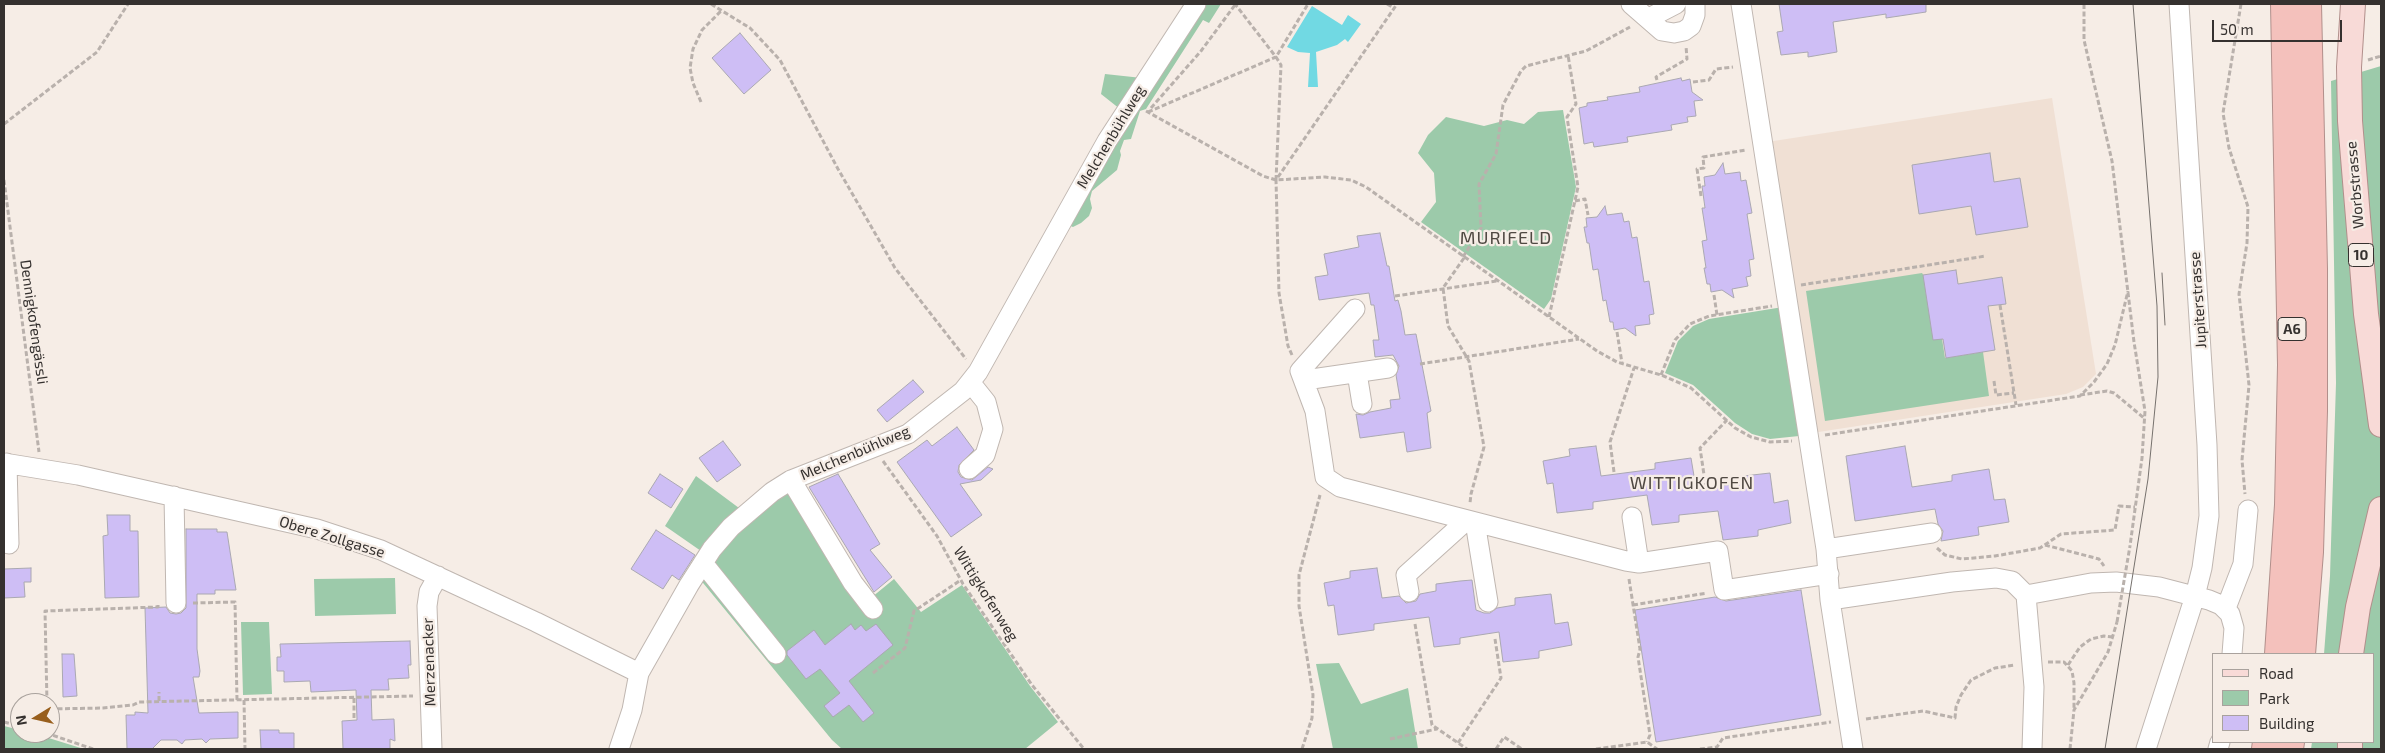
<!DOCTYPE html>
<html>
<head>
<meta charset="utf-8">
<style>
	body { margin:0 }
	#map { position:relative; width:2385px; height:753px; overflow:hidden; background:#f6ede6; font-family:"Exo 2",sans-serif }
	canvas { display:block }
	.frame { position:absolute; inset:0; border:5px solid #35312f; pointer-events:none }
	.legend { position:absolute; left:2212px; top:653px; width:162px; height:90px; box-sizing:border-box; background:#f6ede6; border:1px solid #a9a29d; margin:0; padding:6px 9px; list-style:none; font-size:15px; color:#35312f }
	.legend li { display:flex; align-items:center; gap:10px; height:25px }
	.legend b { width:25px; border:1px solid #a9a29d }
	.north { position:absolute; left:10px; top:693px; width:50px; height:50px; box-sizing:border-box; background:#f6ede6; border:1px solid #a9a29d; border-radius:50%; rotate:261deg; font-size:14px; font-weight:700; line-height:20px; text-align:center; color:#35312f }
	.north::after { content:''; display:block; margin:auto; width:18px; height:22px; background:#985f1d; clip-path:polygon(50% 0,100% 100%,50% 72%,0 100%) }
	.scale { position:absolute; left:2212px; top:20px; width:130px; height:22px; box-sizing:border-box; border:2px solid #35312f; border-top:0; padding-left:6px; font-size:15px; line-height:18px; white-space:nowrap; color:#35312f; -webkit-text-stroke:4px #f6ede6; paint-order:stroke }
</style>
</head>
<body>
<div id="map">
<canvas width="2385" height="753"></canvas>
<div class="frame"></div>
<ul class="legend">
<li><b style="height:6px;background:#f8dad7"></b>Road</li>
<li><b style="height:14px;background:#9ccaaa"></b>Park</li>
<li><b style="height:14px;background:#cebef5"></b>Building</li>
</ul>
<div class="north">N</div>
<div class="scale">50 m</div>
</div>
<script>
const ctx = document.querySelector('canvas').getContext('2d');
ctx.lineJoin = 'round';
function paint(path, color) { ctx.fillStyle = color; ctx.fill(path, 'evenodd'); }
const toPath = rows => new Path2D(rows.map(r => 'M' + r).join(''));
function stroke(path, color, width, dash) { ctx.strokeStyle = color; ctx.lineWidth = width; ctx.lineCap = dash ? 'butt' : 'round'; ctx.setLineDash(dash || []); ctx.stroke(path); }
function drawText(font, color, halo, rows, align = 'center') {
  ctx.font = font + ' "Exo 2",sans-serif'; ctx.lineWidth = 4.5; ctx.setLineDash([]); ctx.textBaseline = 'middle'; ctx.strokeStyle = halo; ctx.fillStyle = color; for (const [text, x, y, turn = 0] of rows) {
    ctx.save(); ctx.translate(x, y); ctx.rotate((+turn || 0) * Math.PI / 180); ctx.textAlign = isNaN(turn) ? turn : align; if (halo) ctx.strokeText(text, 0, 0); ctx.fillText(text, 0, 0); ctx.restore();
  }
}
paint(toPath([
	[2052,98,2096,374,2083,387,2066,394,1812,433,1767,142]
]), '#f0e0d4');
paint(toPath([
	[1198,4,1221,4,1209,23,1203,20,1146,109,1140,111,1131,139,1124,140,1120,151,1121,155,1117,170,1092,191,1090,199,1092,208,1089,216,1081,223,1073,227,1063,223,1125,113,1101,94,1105,74,1142,78],
	[2381,66,2381,749,2311,749,2312,742,2374,742,2374,654,2324,654,2330,576,2336,383,2331,81],
	[1563,110,1576,187,1551,299,1544,309,1421,222,1436,202,1434,173,1418,153,1428,135,1446,117,1484,126,1507,120,1524,124,1538,112],
	[1922,273,1966,335,1942,339,1945,358,1983,352,1989,396,1825,421,1806,291],
	[1783,307,1800,435,1799,436,1770,439,1752,434,1735,423,1693,385,1665,373,1678,341,1693,326,1709,319],
	[696,476,739,508,701,551,665,526],
	[787,491,866,602,894,579,921,612,962,585,1030,686,1058,722,1025,749,842,749,832,740,699,578,740,527],
	[395,578,396,614,315,616,314,579],
	[241,622,269,622,272,694,243,695],
	[1339,663,1361,704,1408,688,1418,749,1333,749,1316,664],
	[4,726,20,730,20,733,39,735,84,749,4,749]
]), '#9ccaaa');
paint(toPath([
	[1312,6,1342,25,1348,15,1361,24,1348,42,1345,39,1337,45,1316,52,1318,87,1308,87,1310,53,1298,52,1287,47]
]), '#71d9e3');
const building = toPath([
	[1779,4,1926,4,1926,12,1886,18,1886,14,1833,22,1837,52,1808,57,1808,52,1781,55,1777,32,1783,31,1779,4],
	[740,33,771,70,744,94,712,58,740,33],
	[1681,78,1682,81,1690,79,1692,92,1703,100,1694,101,1696,116,1687,117,1688,122,1671,125,1672,130,1627,137,1628,142,1594,147,1593,142,1584,144,1579,108,1587,106,1587,103,1608,100,1607,97,1640,92,1639,87,1681,78],
	[1990,153,1994,182,2020,178,2028,227,1976,235,1971,206,1919,214,1912,165,1990,153],
	[1723,163,1725,174,1740,172,1741,181,1746,180,1752,213,1747,214,1754,259,1749,260,1751,276,1746,277,1748,286,1732,289,1734,298,1722,290,1711,292,1710,284,1707,284,1704,268,1706,268,1702,241,1707,240,1702,208,1705,208,1702,186,1705,186,1704,177,1715,175,1723,163],
	[1605,206,1607,215,1622,213,1624,222,1629,221,1632,238,1637,237,1644,282,1649,281,1654,314,1649,315,1650,324,1635,326,1636,336,1625,328,1614,330,1613,322,1610,322,1606,300,1603,301,1598,269,1593,270,1589,243,1587,243,1584,227,1587,227,1586,218,1597,217,1605,206],
	[1380,233,1387,266,1389,266,1395,301,1398,300,1401,311,1405,335,1416,334,1431,411,1427,413,1431,448,1407,452,1404,432,1360,438,1356,414,1363,415,1370,412,1391,408,1390,400,1400,399,1396,375,1399,366,1393,355,1375,357,1373,340,1379,340,1374,305,1371,305,1369,293,1319,300,1315,277,1328,275,1324,254,1359,247,1357,236,1380,233],
	[1956,270,1958,284,2002,277,2006,304,1988,306,1995,350,1946,358,1943,339,1933,340,1923,275,1956,270],
	[913,380,924,392,887,422,877,410,913,380],
	[957,427,974,450,959,465,958,472,961,477,972,480,988,467,993,469,981,480,960,484,982,515,951,537,897,462,927,440,932,446,957,427],
	[723,441,741,465,717,482,699,458,723,441],
	[1596,446,1601,476,1655,469,1655,463,1691,458,1696,488,1735,484,1735,477,1770,473,1774,503,1788,500,1791,523,1758,530,1758,536,1723,540,1718,511,1679,515,1679,522,1652,525,1647,495,1593,502,1593,509,1557,513,1553,483,1547,484,1543,461,1570,456,1569,449,1596,446],
	[1905,446,1912,487,1952,481,1952,475,1989,469,1994,500,2005,499,2009,522,1978,527,1979,535,1941,541,1943,531,1938,524,1935,509,1855,521,1846,456,1905,446],
	[660,474,683,489,671,508,648,493,660,474],
	[838,474,880,544,870,550,892,577,874,592,809,487,838,474],
	[107,515,130,515,130,531,138,531,139,597,105,598,103,536,108,535,107,515],
	[186,529,217,529,217,532,227,532,236,590,215,590,215,594,197,594,197,649,200,671,199,677,193,677,199,713,238,712,238,738,210,739,206,743,202,739,185,740,182,744,177,740,161,740,152,749,127,749,126,715,135,715,135,712,148,713,145,608,166,607,170,613,176,614,181,613,186,608,186,529],
	[656,530,695,555,679,580,672,575,663,589,631,569,656,530],
	[31,568,31,582,24,582,25,597,4,598,4,569,31,568],
	[1377,568,1382,598,1399,596,1406,603,1416,601,1420,594,1436,591,1436,584,1460,581,1472,580,1476,610,1484,613,1490,613,1497,608,1515,605,1515,598,1551,594,1555,624,1568,622,1572,645,1539,651,1539,658,1503,662,1499,632,1460,638,1460,644,1434,647,1429,617,1374,624,1374,630,1338,635,1334,605,1328,606,1324,583,1350,578,1350,571,1377,568],
	[1801,590,1821,715,1656,742,1635,610,1715,597,1726,601,1801,590],
	[851,624,855,630,861,625,866,631,876,624,893,645,849,681,874,713,863,722,849,705,833,717,824,706,840,693,820,669,806,679,787,655,787,651,814,630,825,645,851,624],
	[410,641,411,665,408,665,409,678,388,679,389,690,371,690,372,720,394,719,395,741,390,739,390,749,343,749,342,721,357,720,356,690,311,692,310,681,284,682,284,671,277,671,277,657,281,657,280,644,410,641],
	[62,654,74,654,77,696,63,697,62,654],
	[260,730,279,730,279,733,294,733,294,749,261,749,260,730]
]);
paint(building, '#cebef5');
stroke(building, '#aaa8b1', 1);
const minor = toPath([
	[1631,4,1662,31,1674,33,1684,31,1691,26,1695,15,1695,4],
	[1741,4,1826,549,1830,600,1853,749],
	[1649,18,1676,4],
	[1355,309,1300,371,1315,411,1325,477,1340,487,1626,561,1639,563,1718,551,1724,590,1829,574],
	[1357,373,1362,404],
	[1305,380,1388,368],
	[4,463,78,475,317,529,381,550,536,622,639,673],
	[7,463,9,544],
	[969,469,985,455,993,429,986,402,970,382],
	[791,480,853,583,873,609],
	[174,496,176,603],
	[1632,517,1639,563],
	[1475,522,1488,602],
	[1826,549,1932,533],
	[703,563,776,654],
	[1409,592,1406,575,1467,520],
	[2026,595,2091,583,2116,582,2159,587,2209,600,2221,605,2230,614,2234,628,2232,654],
	[1830,600,1952,582,1996,578,2012,581,2026,595,2034,687,2032,749],
	[2226,608,2243,564,2248,510],
	[432,749,427,606,429,592,438,576],
	[619,749,632,710,639,673,689,585,712,549,731,527,772,492,791,480,908,434,963,391,978,372,1107,141,1196,4],
	[2146,749,2195,596,2202,568,2209,516,2207,445,2179,4],
	[2218,749,2220,742]
]);
const major = toPath([
	[2353,4,2349,67,2350,121,2366,314,2381,425],
	[2351,654,2358,607,2381,509],
	[2350,742,2350,749]
]);
const highway = toPath([
	[2279,654,2289,505,2292,365,2285,4],
	[2301,654,2309,552,2313,411,2313,269,2307,4],
	[2266,749,2267,742],
	[2289,749,2290,742]
]);
stroke(minor, '#c0b7b1', 21);
stroke(major, '#b18f8b', 26);
stroke(highway, '#b18f8b', 30);
stroke(toPath([
	[711,4,750,28,780,60,838,169,895,268,966,359],
	[1387,4,1394,8],
	[2084,4,2084,40,2112,161,2134,342,2145,411,2142,458,2130,546],
	[2241,4,2223,113,2229,148,2248,207,2247,243,2239,294,2249,385,2242,460,2245,494],
	[2368,60,2381,56],
	[1657,80,1656,77,1687,59,1686,46],
	[1693,82,1709,80,1716,69,1733,67],
	[701,102,693,83,690,68,693,49,702,30,722,10],
	[1151,108,1201,51,1235,5],
	[1146,111,1263,176,1276,180,1325,177,1351,180,1366,187,1597,351,1617,362,1661,375,1691,388,1735,428,1751,437,1770,442,1792,441],
	[1148,112,1276,57,1235,4],
	[4,124,97,52,128,4],
	[4,180,39,452],
	[1276,180,1281,65,1276,57,1308,4],
	[1701,196,1697,169,1704,168,1703,157,1746,150],
	[1575,201,1585,199,1588,215],
	[1463,257,1481,228,1479,184,1496,154,1503,105,1521,71,1526,66,1586,51,1630,27],
	[1464,258,1443,288,1448,326,1469,361,1484,447,1471,494,1470,503],
	[1801,285,1986,256],
	[1714,295,1717,315],
	[1395,296,1497,281],
	[2000,305,2016,405],
	[1549,317,1578,187,1567,117,1576,104,1568,55],
	[1617,332,1622,363],
	[1292,355,1288,346,1279,293,1276,180,1397,4],
	[1420,364,1579,339],
	[1661,375,1675,340,1690,324,1709,316,1772,306],
	[1994,381,1996,395,2014,393],
	[2080,395,2107,391,2114,393,2144,418],
	[1825,435,2080,396,2094,382,2107,364,2115,345,2128,291],
	[883,461,937,536,963,584,1032,685,1084,749],
	[1614,472,1610,442,1634,368],
	[1706,488,1700,448,1727,420],
	[2045,545,2099,559,2104,566],
	[1937,548,1945,555,1962,559,1995,556,2040,548,2061,534,2115,530,2119,506,2135,507],
	[1629,579,1640,649,1638,657,1650,735,1647,742],
	[193,603,235,602,237,700],
	[1633,605,1707,593],
	[1415,624,1432,725,1467,749],
	[2048,662,2064,662,2072,671,2074,683,2074,710],
	[2068,665,2080,647,2091,639,2104,636,2113,637],
	[873,673,905,648,914,611,961,580],
	[354,698,354,720],
	[244,700,245,749],
	[159,701,159,692],
	[47,703,45,611,158,607,158,605],
	[50,709,103,708,133,705,139,702,413,696],
	[1866,719,1923,711,1955,718,1956,707,1961,695,1971,680,1995,668,2015,665],
	[4,722,20,726],
	[46,733,93,749],
	[1390,739,1437,729],
	[1458,743,1501,678,1495,639],
	[1302,749,1312,718,1313,695,1299,606,1299,575,1320,495],
	[1496,749,1504,737,1522,749],
	[1596,749,1647,742,1657,749],
	[1700,749,1717,747,1723,738,1831,722],
	[2070,749,2074,710,2108,652,2117,622]
]), '#b9b1ac', 3, [5, 2.5]);
stroke(minor, '#fff', 19);
stroke(major, '#f8dad7', 24);
stroke(highway, '#f4c1bc', 28);
stroke(toPath([
	[2162,273,2165,325],
	[2105,749,2148,479,2158,377,2157,306,2133,4]
]), '#76716d', 1);
stroke(toPath([
	[2117,622,2130,546]
]), '#b9b1ac', 3, [5, 2.5]);
for (const [x, y, w] of [
	[2361,255,25],
	[2292,329,28]
]) { const box = new Path2D(); box.roundRect(x - w / 2, y - 11.5, w, 23, 4); ctx.fillStyle = '#f6ede6'; ctx.fill(box); stroke(box, '#35312f', 1); }
drawText('bold 14px', '#35312f', null, [
	["10",2361,255],
	["A6",2292,329]
]);
drawText('15px', '#35312f', '#f6ede6', [
	["Melchenbühlweg",1111,137,-59],
	["Worbstrasse",2355,185,-95],
	["Jupiterstrasse",2198,300,-94],
	["Dennigkofengässli",34,322,82],
	["Melchenbühlweg",855,453,-23],
	["Obere Zollgasse",332,537,17],
	["Wittigkofenweg",986,594,58],
	["Merzenacker",429,662,-92]
]);
ctx.letterSpacing = '1px';
drawText('18px', '#504943', '#f6ede6', [
	["MURIFELD",1506,238],
	["WITTIGKOFEN",1692,483]
]);
ctx.letterSpacing = '0px';
</script>
</body>
</html>
